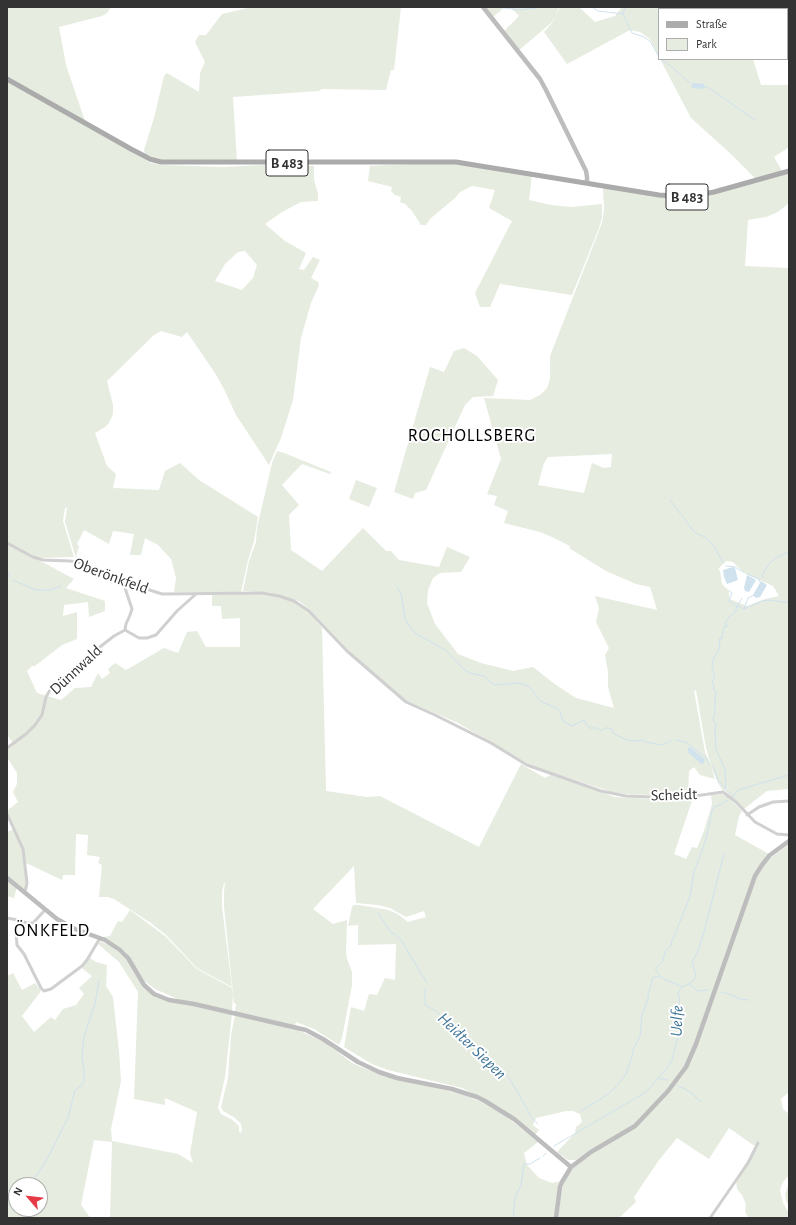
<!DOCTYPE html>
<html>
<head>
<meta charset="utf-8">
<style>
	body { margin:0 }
	#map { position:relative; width:796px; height:1225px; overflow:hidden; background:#fff; font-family:"Alegreya Sans",sans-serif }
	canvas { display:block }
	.frame { position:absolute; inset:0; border:8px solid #333; pointer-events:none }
	.legend { position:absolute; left:658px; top:8px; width:130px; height:52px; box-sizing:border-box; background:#fff; border:1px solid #adadad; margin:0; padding:5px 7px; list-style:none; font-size:12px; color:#333 }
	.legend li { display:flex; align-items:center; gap:8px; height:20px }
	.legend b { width:20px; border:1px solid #adadad }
	.north { position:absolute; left:8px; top:1177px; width:40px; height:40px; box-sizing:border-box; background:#fff; border:1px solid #adadad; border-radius:50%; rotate:298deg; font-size:11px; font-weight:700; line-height:16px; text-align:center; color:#333 }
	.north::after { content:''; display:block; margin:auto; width:14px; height:18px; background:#e63946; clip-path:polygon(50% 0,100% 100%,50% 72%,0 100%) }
</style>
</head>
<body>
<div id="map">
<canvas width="796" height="1225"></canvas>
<div class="frame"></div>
<ul class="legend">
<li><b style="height:5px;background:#ababab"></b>Straße</li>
<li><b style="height:11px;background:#e6ecdf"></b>Park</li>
</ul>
<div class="north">N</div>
</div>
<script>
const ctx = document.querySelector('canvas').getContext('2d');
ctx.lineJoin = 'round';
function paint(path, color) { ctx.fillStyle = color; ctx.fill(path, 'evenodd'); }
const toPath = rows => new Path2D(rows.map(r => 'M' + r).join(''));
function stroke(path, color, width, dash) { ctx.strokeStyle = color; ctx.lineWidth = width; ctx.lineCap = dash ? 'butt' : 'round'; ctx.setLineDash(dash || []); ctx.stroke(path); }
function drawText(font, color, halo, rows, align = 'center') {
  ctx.font = font + ' "Alegreya Sans",sans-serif'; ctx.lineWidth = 4; ctx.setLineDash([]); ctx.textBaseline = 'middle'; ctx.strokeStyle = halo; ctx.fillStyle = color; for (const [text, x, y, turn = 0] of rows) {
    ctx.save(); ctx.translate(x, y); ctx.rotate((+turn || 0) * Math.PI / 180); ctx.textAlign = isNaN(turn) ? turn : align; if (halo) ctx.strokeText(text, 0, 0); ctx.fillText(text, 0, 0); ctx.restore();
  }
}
paint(toPath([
	[7,7,111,7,107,13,102,16,59,27,66,65,85,121,7,76],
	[252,7,401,7,394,70,391,70,386,90,322,89,319,91,233,97,237,161,162,160,145,154,144,150,154,118,164,76,167,73,199,92,200,73,205,62,195,42,199,35,206,35,222,14],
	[484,7,505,7,492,18],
	[510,7,559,7,555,17,551,23,518,51,504,31,519,16],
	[560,7,579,7,595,22,615,16,622,7,765,7,766,9,659,9,659,57,650,39,640,32,630,30,567,64,544,32,552,23],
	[660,59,753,59,761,85,789,85,789,147,774,157,782,171,756,179,732,155,691,118],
	[7,81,151,163,161,165,224,167,263,165,314,166,314,180,318,194,318,201,301,202,282,212,265,224,285,241,306,253,299,269,304,270,313,257,320,260,311,278,318,282,319,285,311,303,301,338,293,400,281,438,269,465,236,415,225,391,215,373,187,332,182,337,161,331,154,335,107,381,113,405,113,414,109,423,105,427,95,433,107,466,116,474,113,488,159,490,165,471,180,463,199,480,258,517,254,541,248,560,241,592,174,592,176,578,171,559,158,545,145,538,141,555,130,555,134,534,113,531,109,544,84,530,77,544,79,546,76,558,65,522,67,507,65,508,63,521,74,557,40,558,34,556,7,542],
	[245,251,257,265,253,278,242,290,215,281,225,264,238,252],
	[431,163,456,164,532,175,529,200,551,205,572,207,602,204,602,217,599,228,572,295,500,284,490,307,480,307,475,293,512,221,489,208,495,190,472,186,460,192,455,198,431,218,426,225,421,225,412,211,405,204,400,202,401,197,395,195,391,191,392,187,368,181,370,166],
	[788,173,789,203,778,212,766,217,748,220,745,266,789,268,789,789,767,791,744,809,725,791,730,787,723,791,718,783,711,766,715,779,700,775,694,767,689,771,688,796,676,796,626,794,612,792,535,767,525,762,458,723,409,702,398,695,350,652,309,609,299,601,261,592,243,591,249,561,256,542,257,528,272,463,277,451,284,453,331,472,330,474,302,464,282,485,299,505,289,515,291,550,322,571,363,528,386,551,391,551,399,560,439,567,447,547,470,557,461,572,440,573,433,578,428,590,427,603,435,624,458,654,481,663,513,671,533,667,556,685,576,698,614,708,608,687,608,672,605,655,609,648,596,622,599,608,595,596,657,610,650,587,636,584,606,571,569,548,570,546,552,537,540,532,504,523,508,511,494,505,497,496,487,494,501,459,484,398,530,400,540,395,547,388,550,379,550,356,602,223,604,210,603,187,687,198],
	[612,454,611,467,604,468,592,463,584,493,538,485,544,463,548,457],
	[727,561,733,562,744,573,773,586,779,596,765,599,747,606,730,599,728,590,722,584,720,571,718,569,723,564],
	[696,690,706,748,711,765,705,752,694,691],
	[464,348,477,356,498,380,493,396,473,397,465,405,426,490,415,493,413,499,394,492,430,367,444,372,454,351],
	[356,480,377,488,369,507,349,499],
	[7,543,74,579,66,588,105,601,105,611,89,617,88,602,64,605,63,616,77,612,77,639,62,645,35,666,32,666,27,671,37,693,61,700,75,688,91,687,98,673,102,679,110,673,108,669,115,663,126,670,164,648,178,653,187,632,197,631,206,647,240,647,240,618,222,619,221,606,212,606,212,595,241,594,278,596,293,601,308,611,322,628,326,791,367,797,380,796,479,847,521,764,545,778,551,775,615,797,675,800,693,798,674,854,686,859,692,847,697,848,704,831,712,804,711,795,722,794,728,797,742,811,739,816,735,835,769,854,761,864,691,1052,684,1068,675,1080,634,1125,576,1160,568,1160,557,1152,575,1133,576,1127,582,1122,580,1114,573,1111,566,1111,536,1118,533,1125,539,1130,535,1135,485,1099,462,1088,388,1070,372,1064,344,1047,351,1007,364,1011,369,994,377,995,385,978,395,980,396,944,358,945,358,925,348,926,352,907,354,905,359,905,389,910,399,915,408,922,426,917,424,911,406,917,390,908,378,905,356,903,354,866,313,909,333,924,347,920,346,952,347,959,352,972,352,985,342,1038,339,1045,314,1029,296,1022,295,1026,235,1012,236,1004,234,1003,224,907,224,892,225,883,224,883,222,892,222,907,232,987,197,968,166,935,151,923,114,899,108,897,99,897,102,865,98,863,100,857,87,855,88,835,76,834,75,875,63,875,62,880,26,863,23,847,7,814,7,811,18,802,13,792,17,784,17,773,7,757,7,748,13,744,7,734],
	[14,829,22,850,26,882,25,891,7,877,7,832],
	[789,844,789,1092,781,1099,783,1109,789,1114,789,1175,783,1182,780,1190,783,1203,789,1213,789,1218,749,1218,745,1212,746,1204,742,1195,737,1189,736,1179,756,1147,729,1128,709,1159,677,1138,659,1160,634,1197,636,1202,619,1218,558,1218,562,1190,564,1181,574,1166,581,1161,636,1127,687,1066,757,877,764,866,772,857],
	[7,879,17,886,14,898,7,896],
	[130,910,165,936,197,969,232,988,233,996,232,1011,180,1000,155,989,143,980,125,951,102,937,110,936,118,921,122,922],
	[100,941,109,945,124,956,143,988,156,997,232,1014,225,1077,218,1108,221,1114,231,1119,236,1123,239,1126,239,1132,241,1133,242,1129,241,1124,235,1118,223,1111,221,1107,228,1078,231,1035,235,1015,293,1028,323,1041,352,1063,366,1069,389,1077,461,1094,484,1103,503,1114,538,1142,524,1153,527,1165,539,1178,552,1183,561,1181,555,1218,110,1218,112,1142,94,1140,81,1205,89,1216,92,1218,7,1218,7,976,13,973,22,990,35,983,41,991,22,1016,34,1032,51,1017,55,1020,63,1009,76,1005,84,994,79,988,92,976,82,968,90,958,96,962,107,965,106,986,113,997,119,1051,121,1081,111,1129,112,1141,178,1154,193,1163,190,1153,197,1112,165,1098,165,1105,134,1099,138,992,119,962,98,944],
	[16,1185,40,1185,40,1209,16,1209],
	[789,1183,789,1206,786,1201,785,1194]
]), '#e6ecdf');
paint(toPath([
	[693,83,704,84,705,87,703,89,693,88,691,87],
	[733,567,735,568,738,580,727,584,724,577,723,570],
	[747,575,756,580,749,592,745,591,744,588],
	[761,581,767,585,760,597,756,598,753,595],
	[690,747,705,760,703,764,700,763,688,752,688,749]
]), '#cfe2ee');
stroke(toPath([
	[496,7,520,10,544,7],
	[592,7,598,11,623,14,625,7],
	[623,14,632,33,644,37,650,41,659,57],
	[661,59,672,67,691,84],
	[705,87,709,88,755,120],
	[670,500,695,533,705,537,714,546,723,563],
	[726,566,735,567,743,572],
	[7,572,11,578],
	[747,574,759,579,760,582],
	[763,578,762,575,769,564,777,557,789,552],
	[13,580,36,590,50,590,61,586],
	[397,587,401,593,405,619,408,624,415,633,447,651,463,669,470,673,484,676,494,685,519,683,528,686,532,690,540,701,558,709,560,711,563,721,572,726,584,720,589,728,597,728,601,731,605,728,609,728,613,730,613,733,616,735,627,740,635,741,644,740,646,742,662,745,671,741],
	[728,590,732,593,729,601,738,607],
	[738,606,744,609,748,598,754,595],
	[744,609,762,601,770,600,789,603],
	[675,740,686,742,707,759,709,764],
	[713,766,718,780,726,789],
	[726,790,725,770,716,749,715,730,716,724,713,720,715,713,715,701,716,691,713,689,714,686,712,681,714,679,714,674,712,667,713,660,720,647,719,639,723,638,721,637,723,634,724,626,727,627,727,625,725,623,729,617,735,612,736,612,736,608,742,598],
	[728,791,733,796],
	[732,797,738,790,789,775],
	[378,913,391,933,395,934,401,940,427,983],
	[689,984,698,991,708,990],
	[683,987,693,981,696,975,692,962,698,951,704,932,724,854],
	[425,989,425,1005,436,1011,460,1035,481,1055,501,1069,510,1079,532,1118,538,1124],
	[721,992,729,994,740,999,748,1000],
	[658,1078,667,1080],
	[678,1086,685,1089,689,1092,693,1094,698,1100,702,1101],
	[581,1111,607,1095,614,1089,626,1074,633,1054,633,1050,640,1036,642,1015,648,999,648,995,652,981,653,977,660,977],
	[554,1146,646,1092,668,1067,672,1060,680,1029,680,1011,679,997,678,994,679,991,683,987,664,979,656,971,656,968,662,962,666,950,671,946,672,941,686,907,690,896,694,872,706,839,712,811,714,807,718,806,728,800],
	[543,1156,546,1153],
	[34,1185,34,1179,45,1163,68,1118,75,1090,81,1086,84,1081,84,1072,82,1056,84,1037,95,1004,99,980],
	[7,1207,16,1196],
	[513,1218,515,1198,521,1185,524,1164,530,1164,540,1158]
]), '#cfe2ee', 1);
stroke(toPath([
	[7,543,33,557,43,560,70,561,82,563,116,579,162,594,261,593,279,596,294,601,309,611,347,651,406,702,435,715,491,743,527,765,601,791,626,796,681,798,723,792,736,802,755,822,777,834,789,835],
	[125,630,126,624,130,615,132,609,125,588,126,582],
	[7,748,26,734,35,725,42,715,46,697,50,690,87,657,114,636,125,630,139,638,147,638,156,635,177,611,196,594],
	[7,814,23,849,27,883,25,892],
	[747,815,759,807,773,802,789,801],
	[45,910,33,923,27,923,18,920,16,932,17,945,24,954,41,988,44,991,51,989,82,966,87,960,100,938],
	[7,918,18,920],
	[710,1218,748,1163,758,1143]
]), '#d0d0d0', 3);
stroke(toPath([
	[483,7,540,79,546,90,586,171,587,177,587,182],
	[7,878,57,919,75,929,105,940,120,950,128,958,144,985,154,994,169,1000,194,1004,306,1030,323,1039,358,1062,379,1072,397,1078,452,1089,477,1097,485,1101,514,1119,571,1167],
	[556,1218,560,1187,562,1182,571,1167,591,1152,635,1126,668,1091,686,1067,696,1044,755,876,762,865,770,855,789,841]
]), '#bdbdbd', 4.5);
stroke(toPath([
	[7,79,131,149,150,159,161,162,456,162,659,195,687,197,714,192,789,171]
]), '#ababab', 5);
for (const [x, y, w] of [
	[287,163,42],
	[687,197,42]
]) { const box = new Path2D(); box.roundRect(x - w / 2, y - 13, w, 26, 3); ctx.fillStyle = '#fff'; ctx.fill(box); stroke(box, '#333', 1); }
drawText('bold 15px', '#333', null, [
	["B 483",287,163],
	["B 483",687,197]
]);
drawText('16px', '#333', '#fff', [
	["Oberönkfeld",111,576,20],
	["Dünnwald",76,670,-43],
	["Scheidt",674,795,-2]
]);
drawText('italic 17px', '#3f7597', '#fff', [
	["Uelfe",677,1021,-88],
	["Heidter Siepen",472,1046,44]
]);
ctx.letterSpacing = '1px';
drawText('18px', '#000', '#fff', [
	["ROCHOLLSBERG",472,436],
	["ÖNKFELD",52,931]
]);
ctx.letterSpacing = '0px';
</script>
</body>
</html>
